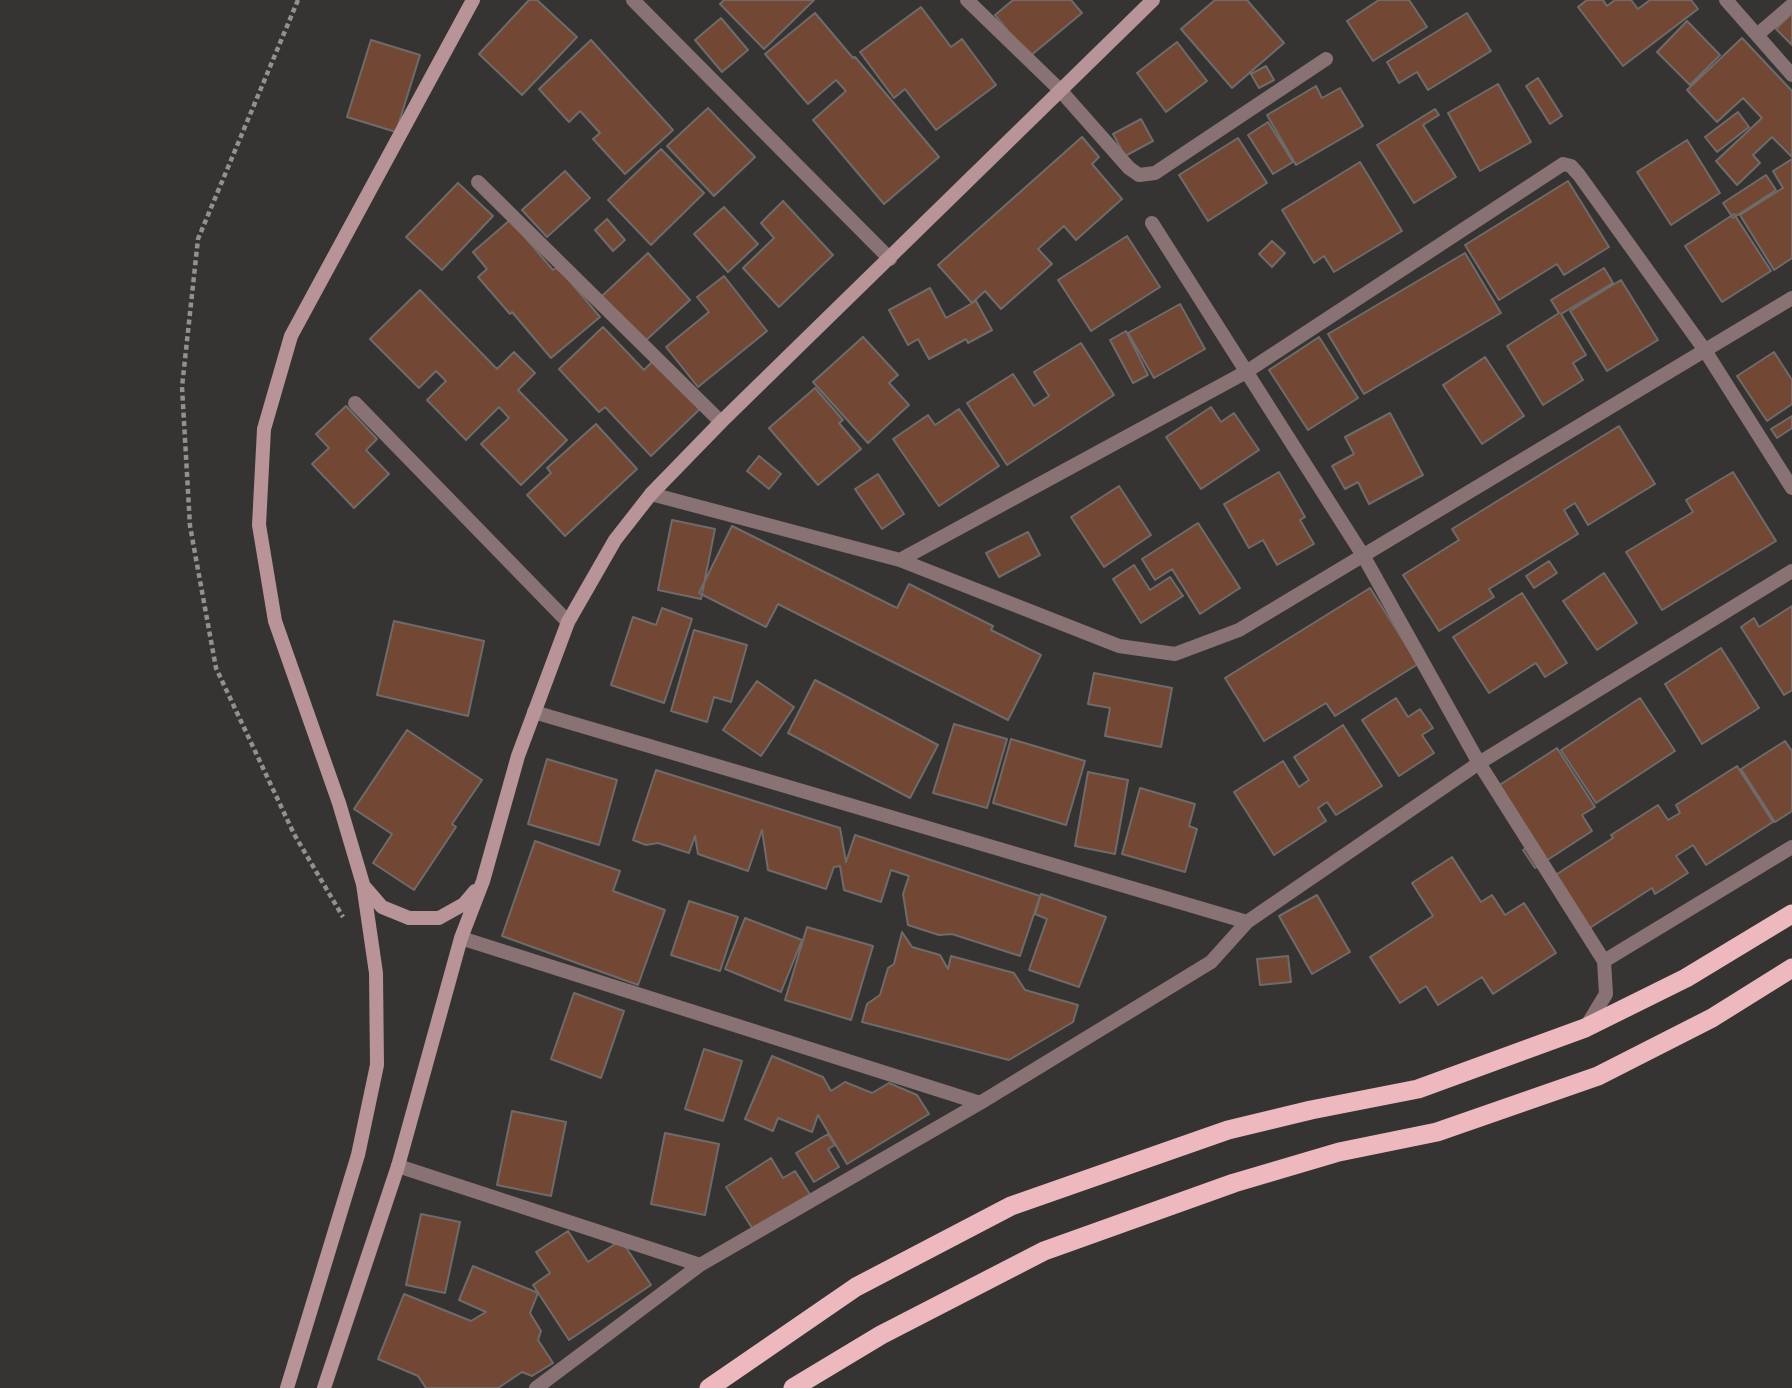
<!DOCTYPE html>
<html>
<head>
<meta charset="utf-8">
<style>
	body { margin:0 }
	canvas { display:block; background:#353432 }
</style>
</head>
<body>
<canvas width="1792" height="1388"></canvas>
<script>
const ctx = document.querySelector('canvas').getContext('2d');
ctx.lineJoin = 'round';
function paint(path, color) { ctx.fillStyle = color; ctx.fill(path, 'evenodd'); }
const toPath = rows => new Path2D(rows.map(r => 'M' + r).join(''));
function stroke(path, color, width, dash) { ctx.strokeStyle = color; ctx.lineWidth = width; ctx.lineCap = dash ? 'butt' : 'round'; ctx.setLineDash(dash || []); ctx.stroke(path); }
const building = toPath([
	[529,0,537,0,577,37,522,95,479,54,529,0],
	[724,0,814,0,764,49,720,4,724,0],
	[1013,0,1071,0,1082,13,1029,57,995,15,1013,0],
	[1215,0,1247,0,1284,43,1232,88,1181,29,1215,0],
	[1379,0,1409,0,1427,27,1373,61,1347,21,1379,0],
	[1587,0,1603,0,1607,6,1615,0,1631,0,1638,9,1650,0,1691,0,1698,9,1623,66,1578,7,1587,0],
	[921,7,951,47,962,39,996,85,936,130,905,89,894,98,860,52,921,7],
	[815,13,853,58,855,57,939,157,884,204,813,120,846,91,836,80,808,104,765,54,815,13],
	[1467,13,1491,51,1428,90,1417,72,1399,83,1387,62,1467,13],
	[1792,13,1792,45,1776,29,1792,13],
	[721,18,748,50,722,72,695,40,721,18],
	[1687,21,1720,55,1690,85,1657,52,1687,21],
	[1742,38,1792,91,1792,157,1772,137,1753,155,1760,163,1737,185,1716,161,1762,118,1743,98,1717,122,1687,90,1742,38],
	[371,40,420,55,396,132,347,117,371,40],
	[591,40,673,130,625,174,593,139,600,133,580,111,569,122,539,89,591,40],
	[1177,42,1207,81,1166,112,1137,73,1177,42],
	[1266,66,1274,80,1259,88,1251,74,1266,66],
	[1538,78,1562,116,1550,124,1526,86,1538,78],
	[1498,84,1531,142,1480,171,1448,113,1498,84],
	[1316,86,1322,98,1340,88,1363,126,1296,165,1267,115,1316,86],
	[708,108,755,157,714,196,667,146,708,108],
	[1435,109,1439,115,1423,125,1456,177,1414,203,1377,145,1435,109],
	[1738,112,1749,127,1717,152,1705,137,1738,112],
	[1141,119,1153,141,1125,156,1113,134,1141,119],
	[1268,122,1293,162,1273,174,1248,135,1268,122],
	[1082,137,1099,157,1092,164,1122,199,1076,240,1064,226,1038,249,1052,264,1001,309,985,291,972,303,938,265,1082,137],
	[1238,138,1267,183,1208,221,1179,175,1238,138],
	[1687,140,1720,193,1671,225,1637,172,1687,140],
	[661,149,704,193,651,245,608,200,661,149],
	[1792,159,1792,258,1774,270,1740,215,1783,188,1773,171,1792,159],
	[1360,162,1402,231,1334,272,1324,256,1314,263,1282,210,1360,162],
	[565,171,590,198,547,237,522,210,565,171],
	[1766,175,1776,190,1733,218,1723,203,1766,175],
	[1568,181,1609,247,1564,275,1557,264,1499,300,1465,245,1568,181],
	[458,183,493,216,442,270,406,237,458,183],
	[783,201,833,255,779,307,743,268,774,238,761,223,783,201],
	[724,207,758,244,728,272,694,234,724,207],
	[1734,214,1771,271,1722,302,1685,246,1734,214],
	[607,219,625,240,613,251,595,230,607,219],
	[510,220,553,270,558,267,600,317,551,358,512,312,510,314,478,277,487,269,473,252,510,220],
	[1127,236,1160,287,1091,331,1058,280,1127,236],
	[1272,241,1285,253,1272,267,1259,254,1272,241],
	[648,253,690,300,644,342,602,296,648,253],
	[1465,253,1501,313,1364,394,1328,334,1465,253],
	[1604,268,1613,283,1561,314,1586,355,1573,363,1583,380,1543,405,1507,346,1559,313,1551,300,1604,268],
	[724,276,767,331,698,387,666,347,709,312,697,297,724,276],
	[1621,280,1658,340,1607,371,1570,311,1621,280],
	[930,288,946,318,976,301,992,330,968,343,966,339,929,359,918,339,908,345,889,310,930,288],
	[420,290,497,369,514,352,535,373,518,390,567,440,521,485,481,444,509,418,499,407,466,440,427,400,446,381,436,371,419,388,370,339,420,290],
	[1180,304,1205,349,1154,378,1128,333,1180,304],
	[603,327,644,370,656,358,702,407,651,456,605,407,599,412,559,369,603,327],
	[1126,331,1148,375,1133,383,1110,340,1126,331],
	[863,337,898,375,889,383,909,405,868,443,813,382,863,337],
	[1319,337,1358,398,1308,430,1269,370,1319,337],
	[1081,343,1114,395,1007,465,967,403,1013,374,1034,406,1049,396,1034,372,1081,343],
	[1774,352,1792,380,1792,404,1767,421,1737,376,1774,352],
	[1485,357,1524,416,1482,444,1443,385,1485,357],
	[815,388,843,420,839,423,861,449,818,485,769,428,815,388],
	[346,406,377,439,366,450,389,474,354,508,312,464,329,448,316,434,346,406],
	[1211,407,1221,422,1234,413,1259,450,1201,489,1166,437,1211,407],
	[959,409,999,466,939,506,893,439,928,415,935,425,959,409],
	[1390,413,1423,475,1369,504,1358,482,1345,489,1332,466,1354,454,1345,437,1390,413],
	[1792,416,1792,428,1777,438,1771,429,1792,416],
	[596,424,637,469,565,536,527,495,551,473,547,468,596,424],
	[1619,426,1655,484,1588,525,1575,503,1564,510,1578,534,1489,589,1494,597,1439,631,1403,575,1459,540,1452,529,1619,426],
	[759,456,781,474,769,489,747,471,759,456],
	[1279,472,1305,517,1300,520,1314,544,1277,565,1263,540,1249,548,1224,504,1279,472],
	[1733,472,1776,541,1662,610,1626,552,1693,512,1686,500,1733,472],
	[878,474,904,514,882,529,855,489,878,474],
	[1119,486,1151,535,1104,567,1071,517,1119,486],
	[672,520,715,529,701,599,658,590,672,520],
	[1198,523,1240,588,1200,614,1172,569,1155,580,1142,559,1198,523],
	[732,526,897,608,909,584,993,626,991,630,1041,655,1008,720,778,604,766,627,699,593,732,526],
	[1028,532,1040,555,999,577,986,553,1028,532],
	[1549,561,1557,573,1534,588,1526,576,1549,561],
	[1134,565,1150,590,1170,577,1183,596,1141,623,1113,579,1134,565],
	[1604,573,1637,623,1597,650,1563,601,1604,573],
	[1370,588,1418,664,1335,716,1326,703,1264,741,1225,678,1370,588],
	[1522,593,1567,663,1545,677,1536,663,1489,693,1453,637,1522,593],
	[1792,606,1792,690,1784,695,1741,627,1754,618,1759,627,1792,606],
	[662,608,692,619,664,703,611,685,633,617,656,625,662,608],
	[394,621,484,641,468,716,377,695,394,621],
	[694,630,747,645,731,702,714,697,707,722,671,711,694,630],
	[1721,648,1759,708,1702,744,1665,684,1721,648],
	[1094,673,1172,688,1161,747,1105,736,1110,708,1088,704,1094,673],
	[815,680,938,745,910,798,788,733,815,680],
	[757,681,794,707,761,756,723,730,757,681],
	[1396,698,1408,717,1420,709,1433,728,1422,735,1434,753,1399,776,1362,720,1396,698],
	[1640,698,1675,751,1596,803,1561,750,1640,698],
	[954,724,1007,739,987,808,933,793,954,724],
	[1343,725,1382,786,1336,815,1327,802,1318,808,1326,821,1274,855,1234,792,1283,761,1299,787,1309,780,1294,757,1343,725],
	[407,730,482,780,452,824,456,827,414,890,373,863,392,834,354,809,407,730],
	[1011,739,1085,761,1066,825,993,803,1011,739],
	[1785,741,1792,751,1792,811,1775,822,1741,769,1785,741],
	[1557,748,1595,807,1582,815,1592,831,1535,868,1523,850,1534,843,1498,786,1557,748],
	[547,759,617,780,599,845,528,824,547,759],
	[1737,766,1773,822,1706,865,1693,845,1676,856,1688,873,1655,894,1652,888,1588,929,1554,876,1613,838,1611,835,1658,805,1668,820,1680,813,1676,805,1737,766],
	[656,770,840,828,846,862,855,835,1040,896,1020,956,952,934,939,935,908,925,903,894,909,876,891,870,881,902,844,890,840,866,834,867,826,889,768,870,762,830,748,871,698,854,695,836,689,853,658,843,646,845,633,840,656,770],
	[1088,772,1128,780,1115,854,1075,846,1088,772],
	[1140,788,1195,804,1189,826,1197,829,1185,872,1122,854,1140,788],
	[535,841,620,871,613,891,665,910,638,985,502,936,535,841],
	[1452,857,1481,902,1492,895,1505,915,1524,903,1556,953,1493,994,1482,977,1438,1005,1426,986,1400,1003,1370,957,1433,916,1412,883,1452,857],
	[1041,894,1106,917,1079,987,1029,970,1047,919,1035,914,1041,894],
	[1317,895,1350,952,1312,974,1279,916,1317,895],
	[689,901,738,917,720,971,671,955,689,901],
	[745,918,802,940,781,992,725,969,745,918],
	[807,927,873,946,851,1020,785,1000,807,927],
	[902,932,912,947,940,955,948,969,951,956,1014,973,1025,990,1078,1005,1073,1022,1009,1060,862,1022,867,1004,880,995,888,968,894,964,902,932],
	[1288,956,1291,982,1260,985,1257,959,1288,956],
	[574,993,624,1011,601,1078,551,1059,574,993],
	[704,1049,742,1061,723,1121,685,1109,704,1049],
	[772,1056,823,1077,831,1091,845,1082,872,1093,889,1083,917,1095,929,1114,847,1164,818,1115,812,1132,778,1118,773,1131,745,1119,772,1056],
	[512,1111,566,1122,551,1196,497,1185,512,1111],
	[665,1133,719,1144,705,1215,651,1204,665,1133],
	[828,1134,835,1145,828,1149,839,1167,814,1182,796,1153,828,1134],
	[771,1158,783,1178,795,1171,811,1196,754,1231,726,1187,771,1158],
	[421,1214,460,1222,445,1293,406,1285,421,1214],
	[568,1231,588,1262,621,1240,651,1285,569,1340,533,1285,550,1273,536,1252,568,1231],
	[473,1266,538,1293,530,1313,541,1331,538,1340,553,1363,532,1376,522,1372,498,1388,426,1388,418,1376,378,1359,404,1294,471,1321,486,1312,459,1300,473,1266]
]);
paint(building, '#724834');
stroke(building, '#6e6b6a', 2);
stroke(toPath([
	[298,0,198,239,182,387,190,526,216,668,294,834,343,917]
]), '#92918f', 4.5, [5, 3.5]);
stroke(toPath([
	[633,0,890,259],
	[967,0,1060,90,1129,168,1139,175,1155,173,1326,59],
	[1726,0,1792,75],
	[1757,35,1792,5],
	[478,182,721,422],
	[1152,223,1364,557,1479,763,1604,961],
	[355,403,568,622],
	[651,494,900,560,1119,646,1175,654,1239,630,1792,298],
	[900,560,1246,372,1563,164,1571,166,1579,175,1704,349,1792,488],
	[534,712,1247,922],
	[461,938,980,1103],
	[1586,1027,1606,994,1604,961,1792,847],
	[398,1166,700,1265],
	[536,1388,700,1265,980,1103,1211,962,1247,922,1479,763,1792,571]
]), '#897273', 14);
stroke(toPath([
	[363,885,382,907,409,918,439,918,464,904,475,891],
	[287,1388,358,1155,377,1065,376,973,363,884,339,803,275,621,259,525,264,429,291,336,473,0],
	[324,1388,398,1166,461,938,483,881,518,756,568,622,615,540,651,494,721,422,1153,0]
]), '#b89397', 14);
stroke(toPath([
	[709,1388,856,1287,1011,1206,1228,1130,1311,1110,1418,1089,1585,1028,1686,978,1792,914],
	[793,1388,881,1335,1044,1251,1234,1183,1339,1152,1437,1132,1598,1076,1712,1018,1792,968]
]), '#eeb9be', 19);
</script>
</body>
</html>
